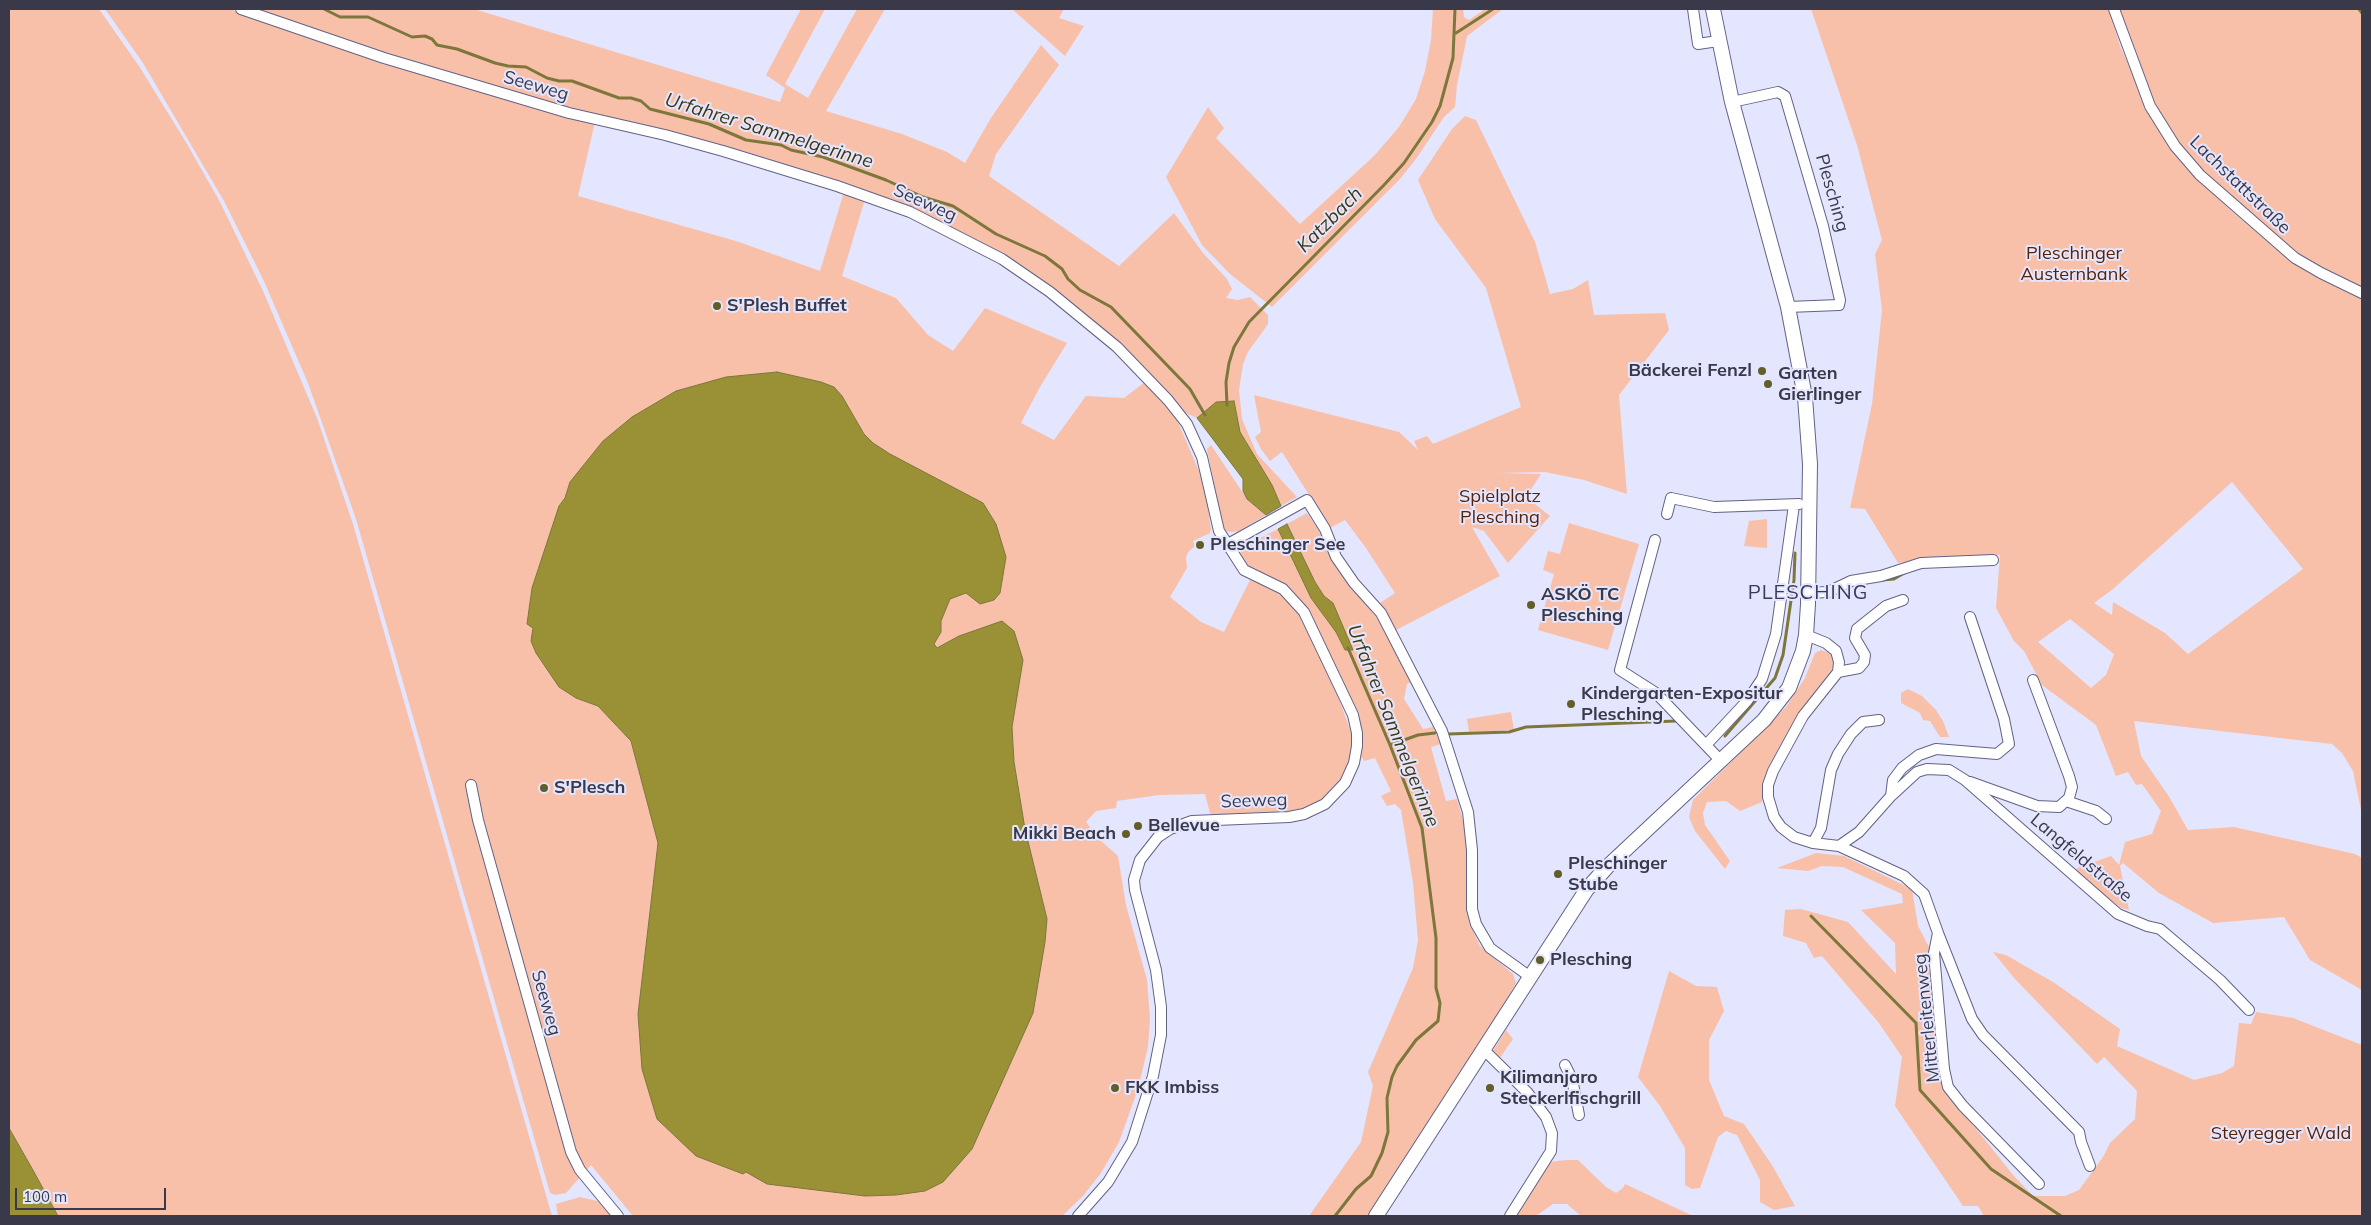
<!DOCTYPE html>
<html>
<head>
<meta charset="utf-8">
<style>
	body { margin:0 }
	#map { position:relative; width:2371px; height:1225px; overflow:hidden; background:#e4e5fe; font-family:Mulish,sans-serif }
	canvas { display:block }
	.frame { position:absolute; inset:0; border:10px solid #39394a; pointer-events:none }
	.scale { position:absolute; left:15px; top:1188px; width:151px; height:22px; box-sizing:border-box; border:2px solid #39394a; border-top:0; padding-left:6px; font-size:15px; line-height:18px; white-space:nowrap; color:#39394a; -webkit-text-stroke:4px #e4e5fe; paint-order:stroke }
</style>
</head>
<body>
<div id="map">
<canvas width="2371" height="1225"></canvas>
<div class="frame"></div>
<div class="scale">100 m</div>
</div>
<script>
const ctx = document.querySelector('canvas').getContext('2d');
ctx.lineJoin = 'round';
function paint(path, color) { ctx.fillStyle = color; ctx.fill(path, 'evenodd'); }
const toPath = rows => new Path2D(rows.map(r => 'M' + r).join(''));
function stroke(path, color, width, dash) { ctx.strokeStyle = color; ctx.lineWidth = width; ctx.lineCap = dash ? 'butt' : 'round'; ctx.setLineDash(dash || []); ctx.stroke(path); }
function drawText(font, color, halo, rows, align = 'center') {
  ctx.font = font + ' Mulish,sans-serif'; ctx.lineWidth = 4; ctx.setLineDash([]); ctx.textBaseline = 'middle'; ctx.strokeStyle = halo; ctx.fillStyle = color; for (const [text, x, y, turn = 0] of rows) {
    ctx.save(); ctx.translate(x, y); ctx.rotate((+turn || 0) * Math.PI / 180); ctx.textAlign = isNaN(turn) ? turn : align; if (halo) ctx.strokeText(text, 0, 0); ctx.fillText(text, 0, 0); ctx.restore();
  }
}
paint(toPath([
	[9,9,99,9,139,66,187,144,220,202,263,291,317,418,353,524,552,1216,58,1216,9,1128],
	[105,9,230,9,277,26,595,122,578,196,739,242,820,271,844,192,865,199,842,276,896,298,928,335,953,351,985,308,1067,343,1040,387,1021,423,1054,440,1086,396,1124,398,1145,382,1157,396,1178,422,1198,469,1205,488,1211,529,1210,533,1193,541,1195,546,1188,552,1186,558,1187,568,1170,597,1201,622,1224,632,1250,580,1270,587,1286,597,1296,606,1338,697,1351,732,1351,749,1348,766,1333,793,1317,804,1296,812,1214,816,1210,813,1205,794,1159,795,1117,801,1116,808,1096,811,1086,822,1100,840,1118,856,1126,905,1147,980,1150,1018,1148,1047,1138,1089,1119,1142,1101,1173,1083,1196,1062,1216,633,1216,591,1165,566,1193,555,1195,550,1193,356,519,308,383,263,279,224,201,143,63],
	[256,9,474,9,780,102,785,88,766,75,801,9,825,9,785,84,808,98,857,9,885,9,826,111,902,134,947,152,965,163,991,118,1041,45,1059,65,996,154,989,176,1119,266,1174,213,1203,253,1227,279,1232,289,1226,298,1238,300,1250,297,1268,315,1268,324,1248,352,1243,364,1239,390,1242,419,1257,454,1297,497,1281,506,1272,485,1240,432,1234,401,1216,402,1197,418,1186,413,1112,337,1081,311,1054,289,948,226,631,123,563,106,410,62],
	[1012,9,1064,9,1059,18,1084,26,1065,56],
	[1433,9,1463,9,1464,17,1469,20,1485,9,1503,9,1467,36,1457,85,1455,107,1444,117,1416,159,1400,179,1272,307,1230,274,1202,245,1166,177,1208,107,1224,128,1216,138,1300,224,1374,156,1399,127,1416,99,1425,71,1431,40],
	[1811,9,2109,9,2120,46,2153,120,2164,137,2200,179,2228,208,2276,249,2318,277,2362,298,2362,815,2353,771,2342,753,2332,744,2134,721,2141,756,2168,795,2188,830,2234,827,2355,854,2362,858,2362,990,2310,960,2284,917,2213,923,2159,893,2123,863,2120,866,2129,910,2121,908,2076,872,2077,868,2111,856,2119,865,2125,842,2152,834,2161,811,2142,784,2136,785,2128,772,2116,776,2096,725,2042,685,2024,651,2014,641,1996,608,2000,555,1959,556,1898,563,1865,509,1850,508,1872,404,1882,310,1875,254,1882,240,1857,145],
	[2232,482,2303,569,2188,654,2165,633,2113,602,2112,615,2094,603,2113,589],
	[2070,619,2114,654,2106,675,2091,688,2038,642],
	[2117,9,2362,9,2362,289,2294,254,2207,176,2176,141,2146,87],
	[1465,116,1476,120,1535,242,1550,294,1573,289,1588,280,1594,315,1665,313,1669,330,1619,395,1627,494,1584,480,1545,472,1498,473,1541,474,1526,497,1550,516,1508,563,1484,531,1472,527,1500,576,1396,630,1380,603,1395,593,1366,548,1345,520,1330,528,1282,452,1270,461,1261,449,1255,437,1261,432,1254,395,1399,432,1418,450,1414,441,1427,436,1433,444,1521,407,1486,288,1435,219,1418,180,1452,129],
	[1211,445,1247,499,1266,515,1239,531,1232,532,1225,531,1223,526,1207,449],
	[1307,513,1318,529,1337,569,1376,617,1398,656,1412,682,1407,684,1404,699,1423,729,1433,727,1441,744,1431,747,1446,801,1457,799,1466,831,1469,922,1480,946,1513,974,1516,983,1498,1015,1367,1216,1309,1216,1361,1142,1373,1086,1368,1072,1413,968,1418,940,1413,883,1401,810,1395,804,1387,806,1381,796,1391,791,1375,758,1364,761,1361,756,1363,738,1359,719,1302,605,1249,569,1240,556,1241,548,1278,529,1311,598,1314,602,1333,603,1324,596,1315,582,1287,524],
	[1767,519,1767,548,1744,546,1749,521],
	[1569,523,1639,544,1608,650,1538,630,1554,574,1543,570,1548,551,1560,554],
	[1821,650,1832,654,1834,664,1829,678,1765,778,1762,802,1740,811,1726,801,1707,802,1703,813,1705,825,1730,861,1725,869,1695,831,1689,817,1693,800,1786,707,1805,678,1815,653],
	[1908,689,1922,696,1936,710,1943,721,1949,737,1940,737,1930,721,1923,720,1920,713,1901,703,1901,693],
	[1511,712,1514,730,1469,732,1467,719],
	[1816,853,1844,856,1912,889,1918,926,1930,949,1929,977,1945,1090,2014,1176,2033,1196,2065,1196,2079,1190,2103,1157,2110,1143,2135,1119,2137,1091,2104,1057,2097,1064,2015,979,1993,952,2006,955,2053,982,2120,1029,2117,1046,2194,1080,2222,1073,2234,1066,2239,1023,2251,1024,2256,1012,2293,1018,2362,1045,2362,1216,1984,1216,1978,1206,1963,1206,1895,1106,1902,1057,1879,1023,1822,956,1814,958,1806,943,1783,936,1785,910,1801,909,1848,922,1896,974,1895,943,1861,910,1903,903,1902,894,1843,867,1822,866,1808,871,1777,868],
	[1669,971,1696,986,1717,987,1724,1011,1709,1040,1709,1080,1724,1116,1744,1124,1772,1165,1795,1206,1774,1210,1760,1202,1760,1180,1737,1135,1726,1131,1718,1137,1700,1188,1692,1189,1685,1185,1685,1148,1660,1106,1638,1077],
	[1506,1030,1513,1039,1500,1058,1493,1051],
	[1567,1160,1578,1160,1606,1187,1616,1193,1623,1188,1625,1184,1693,1216,1581,1216,1567,1204,1553,1204,1536,1216,1515,1216,1549,1162],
	[580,1197,601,1202,610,1212,610,1216,558,1216,556,1204]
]), '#f8c0a9');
const water = toPath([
	[777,372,821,382,834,387,842,396,864,434,873,443,890,454,983,503,996,524,1006,557,1000,593,994,600,980,604,966,593,950,599,941,621,941,632,934,644,937,648,959,636,1002,621,1014,631,1023,660,1012,727,1014,762,1025,829,1047,919,1045,942,1033,1013,972,1149,943,1182,925,1191,896,1195,865,1196,767,1184,746,1172,743,1174,696,1156,657,1119,642,1069,638,1014,658,843,631,741,598,706,576,698,559,687,536,653,531,641,533,628,527,624,532,588,559,506,565,498,570,482,603,441,632,417,676,391,726,377,777,372],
	[1234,401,1240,432,1272,485,1281,506,1266,515,1247,499,1243,491,1243,479,1197,418,1216,402,1234,401],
	[1287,524,1315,582,1324,596,1333,603,1353,650,1345,650,1336,632,1311,598,1278,529,1287,524],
	[9,1128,34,1172,58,1216,9,1216,9,1128]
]);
paint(water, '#9a9136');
stroke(water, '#7d773c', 1);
stroke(toPath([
	[324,9,340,17,368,17,412,37,425,36,432,39,437,45,457,49,495,63,508,66,526,67,547,78,559,81,572,81,619,98,631,98,641,101,650,109,709,124,746,140,781,145,791,150,823,157,886,180,923,197,953,206,996,234,1045,256,1062,269,1068,279,1080,290,1111,307,1190,389,1205,415],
	[2359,9,2362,13],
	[1456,33,1493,9],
	[1227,405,1226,382,1229,363,1234,347,1249,322,1384,185,1404,163,1432,122,1440,106,1453,58,1455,9],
	[1882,580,1894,579,1906,572],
	[1448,734,1509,732,1526,727,1676,721],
	[1725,736,1775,678,1783,655,1794,580,1795,553],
	[1390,745,1418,735,1435,733],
	[1811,916,1916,1023,1920,1090,1991,1169,2061,1216],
	[1335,1216,1356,1189,1371,1176,1382,1153,1388,1132,1387,1098,1392,1077,1397,1066,1416,1040,1438,1021,1440,1003,1436,988,1436,938,1422,828,1390,745,1348,648]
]), '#7d773c', 3);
const minor = toPath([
	[241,9,384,58,569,113,665,135,723,151,837,186,910,212,1002,259,1050,292,1117,347,1168,400,1187,424,1202,457,1219,531,1244,570,1283,589,1304,612,1353,715,1357,733,1357,746,1354,763,1345,783,1325,804,1304,814,1289,817,1192,821,1170,829,1158,837,1140,860,1134,880,1135,890,1156,970,1161,1007,1161,1035,1153,1076,1132,1142,1108,1182,1078,1216],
	[1693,9,1698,44,1718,41],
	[2114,9,2150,106,2175,146,2200,175,2295,258,2321,273,2362,293],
	[1732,102,1778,92,1785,96,1823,226,1840,300,1839,305,1788,307],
	[1667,514,1671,498,1714,507,1799,504],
	[1655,540,1620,670,1656,693,1721,761],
	[1228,544,1307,500,1325,529,1336,557,1354,583,1381,613,1442,731,1468,812,1472,850,1472,909,1476,924,1490,948,1529,976],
	[1808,593,1828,592,1851,581,1881,576,1921,563,1993,560],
	[1806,635,1826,643,1836,651,1839,662,1838,672,1803,716,1773,771,1768,785,1768,797,1774,817,1781,827,1794,837,1813,843,1839,846,1859,832,1891,796,1917,772,1927,769,1949,770,1965,780,2118,914,2147,926,2160,929,2220,980,2249,1010],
	[1838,672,1859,668,1864,662,1865,655,1855,638,1857,629,1886,606,1903,600],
	[1706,745,1747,701,1762,679,1776,634,1794,505],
	[1970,782,2037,806,2059,807,2069,798,2072,787,2069,776,2033,680],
	[471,785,478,820,571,1152,580,1170,618,1216],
	[1891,796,1893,780,1902,768,1919,755,1936,749,1997,754,2009,744,2004,719,1970,617],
	[2066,801,2096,811,2106,819],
	[1813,843,1821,828,1831,770,1838,754,1851,734,1863,722,1879,720],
	[1839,846,1904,876,1924,894,1938,933,1934,953,1944,1069,1948,1087,1963,1106,2039,1184],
	[1938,933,1972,1019,1983,1035,2079,1132,2081,1142,2090,1166],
	[1483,1049,1527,1092,1546,1117,1552,1133,1551,1151,1510,1216],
	[1565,1065,1572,1079,1579,1115]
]);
const secondary = toPath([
	[1376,1216,1587,889,1607,867,1764,720,1789,688,1803,651,1806,635,1808,604,1810,464,1805,397,1788,307,1732,102,1713,9]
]);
stroke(minor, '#616286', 12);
stroke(secondary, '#616286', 16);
stroke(minor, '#fff', 10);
stroke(secondary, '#fff', 14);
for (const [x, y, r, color] of [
	[717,306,5,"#625d29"],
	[1762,371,5,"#625d29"],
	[1768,384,5,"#625d29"],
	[1200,545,5,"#625d29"],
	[1531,605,5,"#625d29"],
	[1571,704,5,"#625d29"],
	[544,788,5,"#625d29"],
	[1138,826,5,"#625d29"],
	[1126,834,5,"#625d29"],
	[1558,874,5,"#625d29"],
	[1540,960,5,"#625d29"],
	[1115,1088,5,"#625d29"],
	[1490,1088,5,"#625d29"]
]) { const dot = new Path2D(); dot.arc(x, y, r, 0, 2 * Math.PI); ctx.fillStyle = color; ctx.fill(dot); stroke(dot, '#e4e5fe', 2); }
drawText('18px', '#39394a', '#e4e5fe', [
	["Seeweg",536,86,16],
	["Lachstattstraße",2240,185,44],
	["Plesching",1832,193,74],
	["Seeweg",925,203,24],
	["Seeweg",1254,801,-2],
	["Langfeldstraße",2081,858,40],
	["Seeweg",546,1003,74],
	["Mitterleitenweg",1927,1018,-96]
]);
drawText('18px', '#562208', '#e4e5fe', [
	["Pleschinger",2074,254],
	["Austernbank",2074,275],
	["Spielplatz",1500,497],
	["Plesching",1500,518],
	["Steyregger Wald",2281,1134]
]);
drawText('bold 18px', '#39394a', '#e4e5fe', [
	["S'Plesh Buffet",727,306],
	["Bäckerei Fenzl",1752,371,"right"],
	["Garten",1778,374],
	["Gierlinger",1778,395],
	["Pleschinger See",1210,545],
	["ASKÖ TC",1541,595],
	["Plesching",1541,616],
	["Kindergarten-Expositur",1581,694],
	["Plesching",1581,715],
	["S'Plesch",554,788],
	["Bellevue",1148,826],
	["Mikki Beach",1116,834,"right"],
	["Pleschinger",1568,864],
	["Stube",1568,885],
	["Plesching",1550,960],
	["Kilimanjaro",1500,1078],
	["Steckerlfischgrill",1500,1099],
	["FKK Imbiss",1125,1088]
], 'left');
drawText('italic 19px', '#3b3710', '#e4e5fe', [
	["Urfahrer Sammelgerinne",769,131,17],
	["Katzbach",1330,220,-45],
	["Urfahrer Sammelgerinne",1393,726,68]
]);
ctx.letterSpacing = '1px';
drawText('20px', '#39395a', '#e4e5fe', [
	["PLESCHING",1808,593]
]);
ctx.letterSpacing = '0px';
</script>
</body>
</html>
